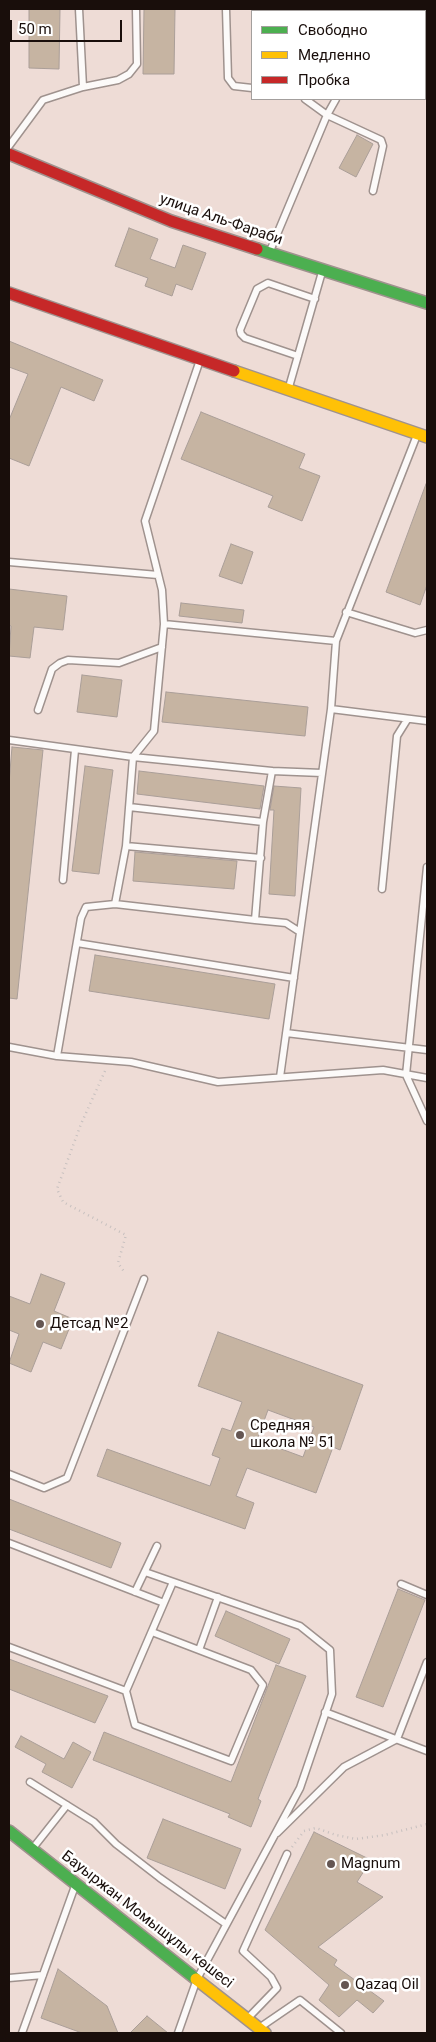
<!DOCTYPE html>
<html>
<head>
<meta charset="utf-8">
<style>
	body { margin:0 }
	#map { position:relative; width:436px; height:2042px; overflow:hidden; background:#eedcd6; font-family:Roboto,sans-serif }
	canvas { display:block }
	.frame { position:absolute; inset:0; border:10px solid #190e0b; pointer-events:none }
	.legend { position:absolute; left:251px; top:10px; width:175px; height:90px; box-sizing:border-box; background:#fff; border:1px solid #a39f9d; margin:0; padding:6px 9px; list-style:none; font-size:15px; color:#190e0b }
	.legend li { display:flex; align-items:center; gap:10px; height:25px }
	.legend b { width:25px; border:1px solid #a39f9d }
	.scale { position:absolute; left:10px; top:20px; width:112px; height:22px; box-sizing:border-box; border:2px solid #190e0b; border-top:0; padding-left:6px; font-size:15px; line-height:18px; white-space:nowrap; color:#190e0b; -webkit-text-stroke:4px #fff; paint-order:stroke }
</style>
</head>
<body>
<div id="map">
<canvas width="436" height="2042"></canvas>
<div class="frame"></div>
<ul class="legend">
<li><b style="height:6px;background:#4caf50"></b>Свободно</li>
<li><b style="height:6px;background:#ffc107"></b>Медленно</li>
<li><b style="height:6px;background:#c62828"></b>Пробка</li>
</ul>
<div class="scale">50 m</div>
</div>
<script>
const ctx = document.querySelector('canvas').getContext('2d');
ctx.lineJoin = 'round';
function paint(path, color) { ctx.fillStyle = color; ctx.fill(path, 'evenodd'); }
const toPath = rows => new Path2D(rows.map(r => 'M' + r).join(''));
function stroke(path, color, width, dash) { ctx.strokeStyle = color; ctx.lineWidth = width; ctx.lineCap = dash ? 'butt' : 'round'; ctx.setLineDash(dash || []); ctx.stroke(path); }
function drawText(font, color, halo, rows, align = 'center') {
  ctx.font = font + ' Roboto,sans-serif'; ctx.lineWidth = 5; ctx.setLineDash([]); ctx.textBaseline = 'middle'; ctx.strokeStyle = halo; ctx.fillStyle = color; for (const [text, x, y, turn = 0] of rows) {
    ctx.save(); ctx.translate(x, y); ctx.rotate((+turn || 0) * Math.PI / 180); ctx.textAlign = isNaN(turn) ? turn : align; if (halo) ctx.strokeText(text, 0, 0); ctx.fillText(text, 0, 0); ctx.restore();
  }
}
const building = toPath([
	[29,9,60,9,59,69,29,68,29,9],
	[144,9,175,9,174,74,143,74,144,9],
	[357,135,373,144,356,177,339,168,357,135],
	[129,228,158,239,150,259,175,268,183,245,206,253,192,290,176,284,172,296,145,286,148,278,115,266,129,228],
	[9,341,103,380,94,401,61,387,29,466,9,458,9,420,28,374,9,367,9,341],
	[201,412,305,454,299,468,320,476,302,521,268,507,273,496,181,459,201,412],
	[426,484,427,484,427,585,420,605,386,592,426,484],
	[231,544,253,552,242,584,219,576,231,544],
	[9,589,67,596,63,630,34,627,30,658,9,656,11,626,9,625,9,589],
	[181,603,244,610,242,623,179,616,181,603],
	[82,675,122,680,117,717,77,712,82,675],
	[166,692,308,707,305,736,162,722,166,692],
	[12,747,43,750,17,999,9,998,9,783,12,747],
	[85,766,113,770,99,874,72,871,85,766],
	[139,771,264,786,260,809,137,794,139,771],
	[274,786,301,788,295,896,269,894,274,810,270,810,274,786],
	[135,852,237,861,234,889,133,881,135,852],
	[95,955,275,984,269,1019,89,991,95,955],
	[41,1274,65,1283,54,1311,73,1319,61,1349,43,1342,31,1372,9,1363,19,1334,9,1330,9,1296,30,1304,41,1274],
	[218,1332,363,1385,340,1450,333,1447,316,1493,247,1468,236,1496,254,1503,245,1529,97,1476,107,1449,210,1486,220,1458,212,1455,222,1428,231,1431,242,1402,198,1386,218,1332],
	[268,1410,314,1427,303,1457,257,1440,268,1410],
	[9,1499,121,1543,111,1568,9,1529,9,1499],
	[398,1589,425,1600,383,1707,356,1697,398,1589],
	[226,1611,290,1639,279,1664,215,1636,226,1611],
	[9,1659,108,1696,95,1723,9,1689,9,1659],
	[276,1665,306,1676,258,1799,261,1801,251,1827,228,1817,230,1814,93,1760,104,1732,231,1782,276,1665],
	[21,1736,64,1759,73,1742,91,1752,72,1788,42,1772,46,1764,15,1747,21,1736],
	[163,1819,241,1849,225,1889,147,1858,163,1819],
	[314,1832,371,1860,357,1882,383,1897,318,1947,337,1960,334,1965,384,2001,373,2013,357,2000,339,2017,319,2000,329,1985,265,1930,314,1832],
	[58,1969,107,2006,118,2033,82,2033,41,2018,58,1969],
	[147,2016,168,2033,130,2033,147,2016]
]);
paint(building, '#c6b4a2');
stroke(building, '#aa9e98', 1);
const lane = toPath([
	[79,9,83,87],
	[226,9,228,78,234,86,252,88],
	[289,11,289,9],
	[386,11,388,9],
	[305,99,327,115,381,140,383,146,373,191],
	[9,146,43,100,83,87,118,80,129,74,137,64,136,9],
	[270,251,327,115,336,99],
	[298,356,245,338,241,334,240,330,257,289,268,283,315,299],
	[289,387,322,272],
	[9,562,158,575],
	[346,612,415,633,427,630],
	[164,624,336,641],
	[331,709,427,721],
	[38,710,52,669,60,663,68,660,119,663,162,647],
	[9,740,133,757,154,731,164,624,162,590,145,521,200,360],
	[129,807,263,822,255,920],
	[263,822,272,771],
	[126,846,261,858],
	[427,867,406,1075,427,1121],
	[63,880,75,750],
	[382,889,397,736,407,720],
	[115,904,126,846,133,757,272,771,322,773],
	[77,943,294,978],
	[286,1033,427,1050],
	[9,1047,57,1056,131,1062,218,1082,383,1070,427,1078],
	[57,1056,81,918,86,907,115,904,255,920,286,923,300,932],
	[280,1077,331,709,336,641,417,435],
	[9,1474,44,1488,67,1478,144,1279],
	[9,1543,164,1603],
	[145,1572,300,1626,330,1650,332,1694,300,1788,197,1979,178,2033],
	[401,1584,427,1595],
	[135,1592,157,1546],
	[152,1632,251,1670,263,1685,231,1761,135,1725,126,1691,173,1582],
	[9,1647,126,1691],
	[199,1650,218,1597],
	[325,1712,427,1751],
	[30,1782,94,1822,116,1844,160,1878,226,1924],
	[277,1833,344,1767,397,1739,427,1662],
	[33,1848,67,1805],
	[9,1978,43,1975],
	[248,2018,277,1988,271,1977,243,1951,287,1854],
	[262,2026,300,2000,341,2033],
	[22,2033,75,1886]
]);
const fast = toPath([
	[257,249,427,303],
	[9,1831,196,1979]
]);
const slow = toPath([
	[234,371,427,437],
	[196,1979,265,2033]
]);
const jam = toPath([
	[9,154,171,221,257,249],
	[9,293,234,371]
]);
stroke(lane, '#9f928e', 9);
stroke(fast, '#9f928e', 14);
stroke(slow, '#9f928e', 14);
stroke(jam, '#9f928e', 14);
stroke(toPath([
	[105,1071,81,1124,57,1189,63,1202,126,1235,118,1263,125,1273],
	[292,1847,304,1831,316,1828,336,1835,356,1839,385,1835,427,1824]
]), '#c7c0bf', 2.5, [1, 4]);
stroke(lane, '#fcfaf9', 6);
stroke(fast, '#4caf50', 11);
stroke(slow, '#ffc107', 11);
stroke(jam, '#c62828', 11);
for (const [x, y, r, color] of [
	[40,1324,5,"#645652"],
	[240,1435,5,"#645652"],
	[331,1864,5,"#645652"],
	[345,1985,5,"#645652"]
]) { const dot = new Path2D(); dot.arc(x, y, r, 0, 2 * Math.PI); ctx.fillStyle = color; ctx.fill(dot); stroke(dot, '#fff', 2); }
drawText('15px', '#190e0b', '#fff', [
	["улица Аль-Фараби",221,220,19],
	["Бауыржан Момышұлы көшесі",147,1920,38]
]);
drawText('15px', '#190e0b', '#fff', [
	["Детсад №2",50,1324],
	["Средняя",250,1426],
	["школа № 51",250,1443],
	["Magnum",341,1864],
	["Qazaq Oil",355,1985]
], 'left');
</script>
</body>
</html>
